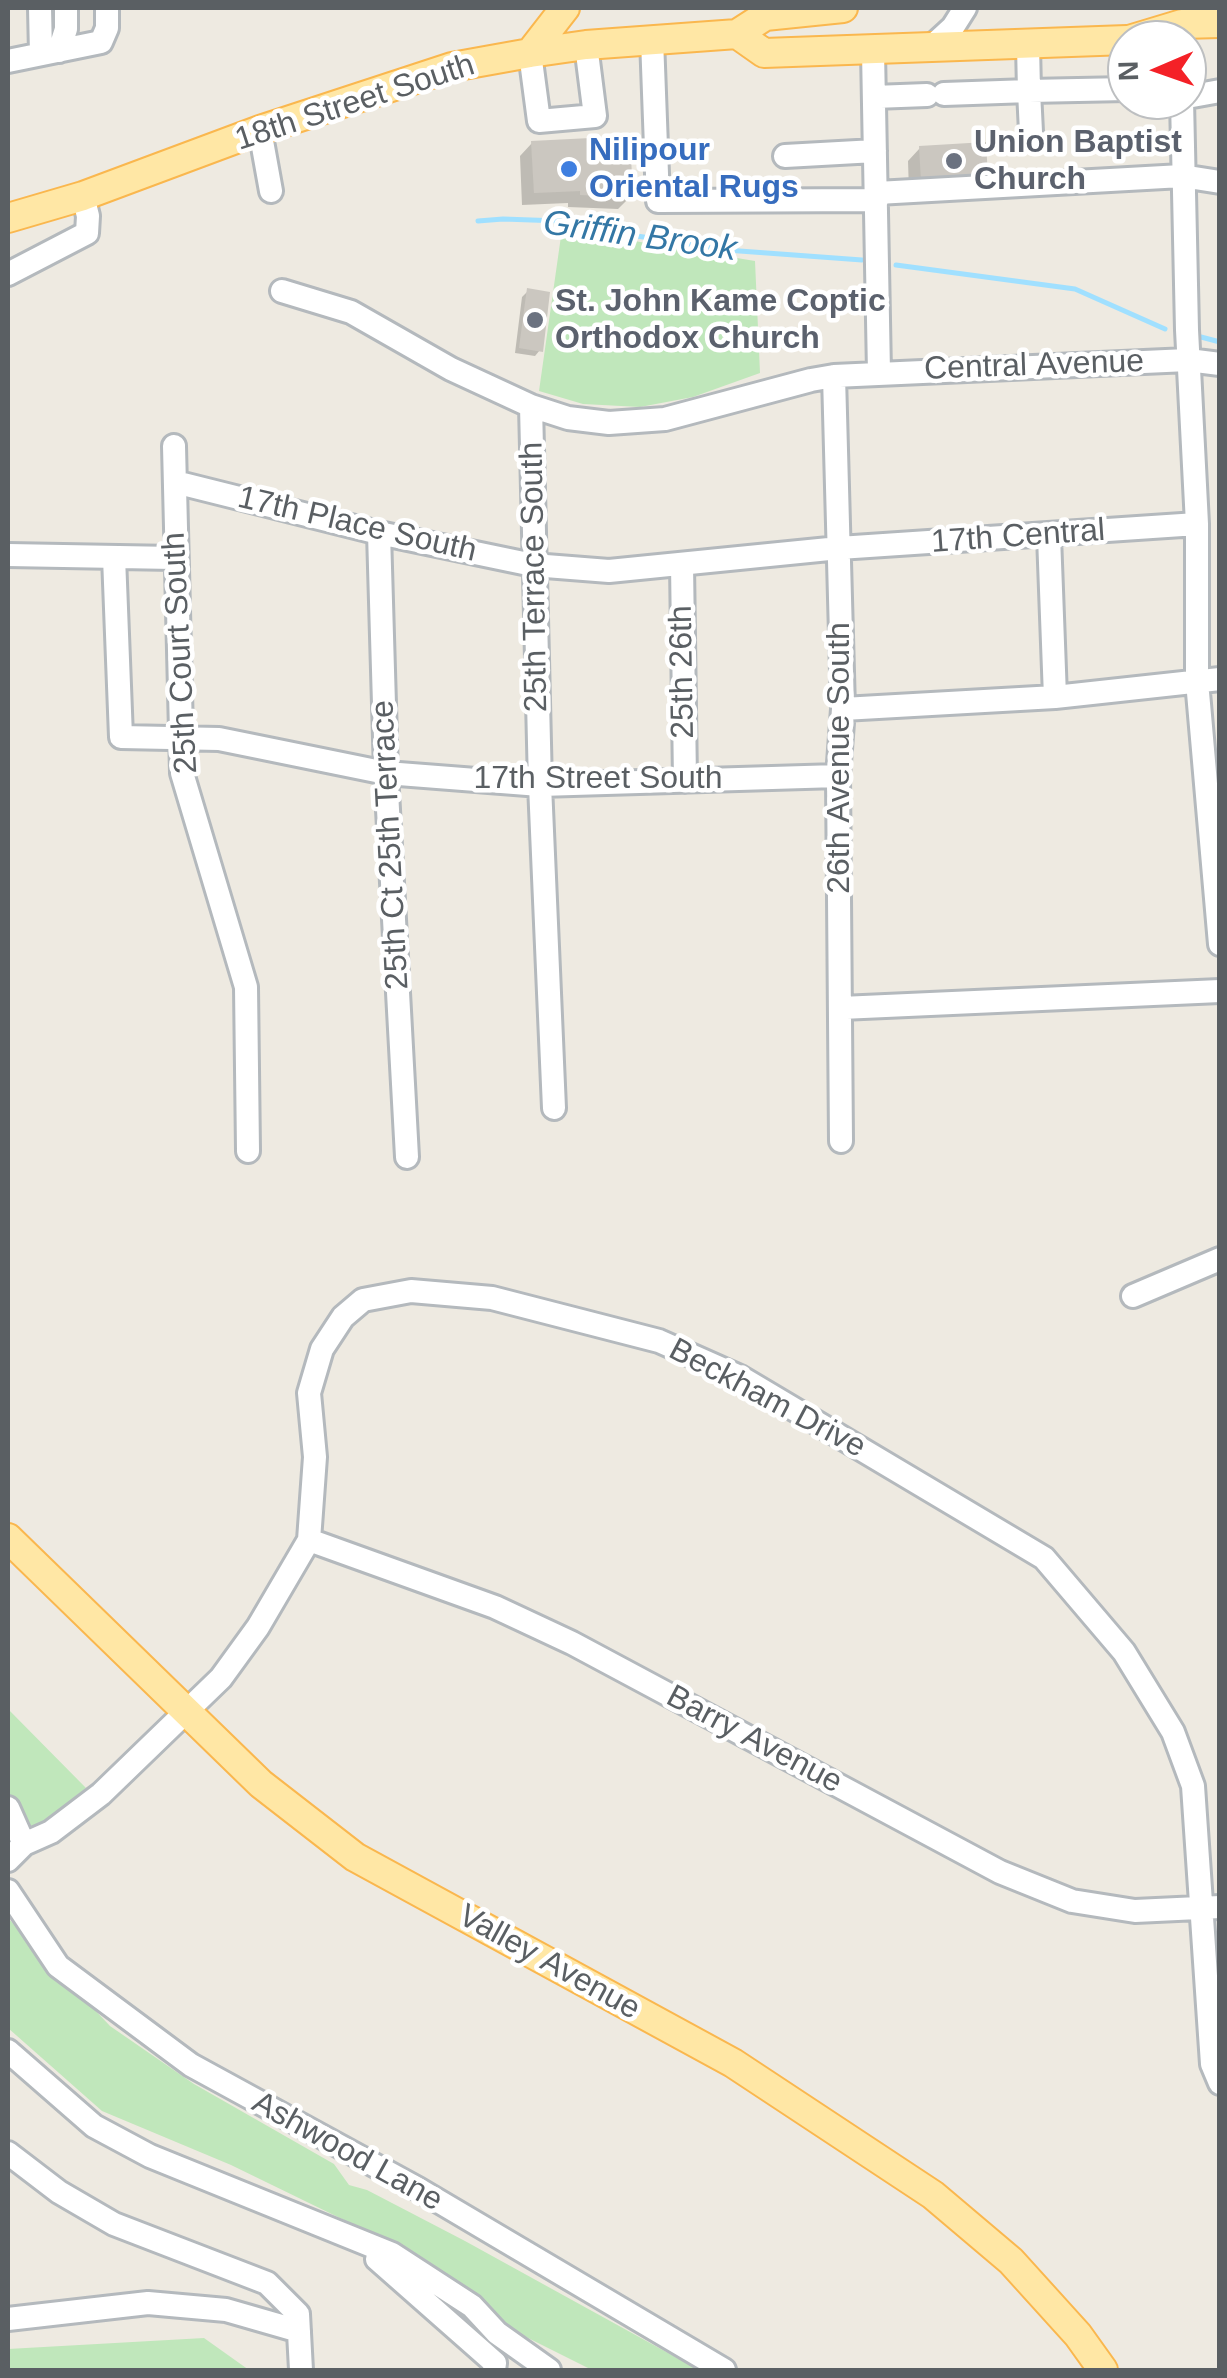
<!DOCTYPE html>
<html>
<head>
<meta charset="utf-8">
<style>
	body { margin:0 }
	#map { position:relative; width:1227px; height:2378px; overflow:hidden; background:#eeeae1; font-family:Arial,sans-serif }
	canvas { display:block }
	.frame { position:absolute; inset:0; border:10px solid #5a5f63; pointer-events:none }
	.north { position:absolute; left:1107px; top:20px; width:100px; height:100px; box-sizing:border-box; background:#fff; border:2px solid #bdbfc1; border-radius:50%; rotate:268deg; font-size:28px; font-weight:700; line-height:40px; text-align:center; color:#5a5f63 }
	.north::after { content:''; display:block; margin:auto; width:35px; height:45px; background:#f42127; clip-path:polygon(50% 0,100% 100%,50% 72%,0 100%) }
</style>
</head>
<body>
<div id="map">
<canvas width="1227" height="2378"></canvas>
<div class="frame"></div>
<div class="north">N</div>
</div>
<script>
const ctx = document.querySelector('canvas').getContext('2d');
ctx.lineJoin = 'round';
function paint(path, color) { ctx.fillStyle = color; ctx.fill(path, 'evenodd'); }
const toPath = rows => new Path2D(rows.map(r => 'M' + r).join(''));
function stroke(path, color, width, dash) { ctx.strokeStyle = color; ctx.lineWidth = width; ctx.lineCap = dash ? 'butt' : 'round'; ctx.setLineDash(dash || []); ctx.stroke(path); }
function drawText(font, color, halo, rows, align = 'center') {
  ctx.font = font + ' Arial,sans-serif'; ctx.lineWidth = 9; ctx.setLineDash([]); ctx.textBaseline = 'middle'; ctx.strokeStyle = halo; ctx.fillStyle = color; for (const [text, x, y, turn = 0] of rows) {
    ctx.save(); ctx.translate(x, y); ctx.rotate((+turn || 0) * Math.PI / 180); ctx.textAlign = isNaN(turn) ? turn : align; if (halo) ctx.strokeText(text, 0, 0); ctx.fillText(text, 0, 0); ctx.restore();
  }
}
paint(toPath([
	[562,229,755,261,760,373,693,397,640,407,583,404,539,391],
	[8,1709,86,1788,17,1844,8,1846],
	[8,1918,110,2026,194,2084,334,2164,349,2185,367,2190,465,2241,699,2370,592,2370,520,2334,478,2302,346,2221,231,2165,102,2111,8,2028],
	[204,2338,249,2370,8,2370,8,2349]
]), '#c0e7bb');
paint(toPath([
	[532,143,631,196,618,209,568,207,568,203,522,205,520,156],
	[984,145,909,192,908,161,920,148],
	[528,291,540,350,535,356,515,353,522,297]
]), '#0003');
stroke(toPath([
	[478,221,503,219,588,222,618,233,726,250,862,260],
	[896,265,1075,289,1165,329],
	[1201,337,1220,342]
]), '#a0e0ff', 5);
paint(toPath([
	[630,136,633,197,580,195,580,191,534,193,531,141],
	[986,142,988,177,921,180,919,146],
	[527,288,550,292,543,352,519,348]
]), '#cbc7c0');
const minor = toPath([
	[40,8,41,54],
	[652,39,658,201,877,200],
	[1028,45,1029,91,1127,89],
	[929,49,953,27,965,8],
	[59,51,66,29,66,8],
	[873,51,879,373],
	[530,53,539,121,595,116,586,45],
	[8,61,101,42,107,28,107,8],
	[944,94,1029,91,1031,132],
	[874,97,927,95],
	[1187,97,1220,91],
	[1182,100,1187,330,1197,524,1197,681,1220,944],
	[260,130,271,191],
	[785,156,875,151],
	[877,193,1182,176,1220,182],
	[8,274,87,233,88,216,83,196],
	[282,291,351,312,451,369,531,406,568,418,609,423,665,419,811,380,834,376,1188,360,1220,364],
	[834,376,843,709,838,776,841,1141],
	[531,406,540,785,554,1108],
	[174,446,182,773,246,987,248,1151],
	[175,482,379,533,533,565,609,571,839,548,1197,524],
	[379,533,386,773,407,1157],
	[1049,536,1055,697],
	[8,555,174,558],
	[114,557,121,737,219,739,386,773,540,785,838,776],
	[682,564,685,781],
	[843,709,1055,697,1220,679],
	[841,1008,1220,991],
	[1133,1296,1220,1259],
	[309,1540,495,1607,572,1643,1000,1872,1072,1901,1135,1911,1220,1907],
	[8,1808,24,1844],
	[8,1860,24,1844,51,1832,101,1794,221,1678,258,1627,309,1540,315,1457,309,1393,322,1349,343,1317,363,1300,411,1291,492,1298,659,1341,740,1377,1044,1558,1124,1652,1173,1732,1193,1786,1212,2064,1220,2083],
	[8,1891,58,1966,191,2065,418,2189,724,2370],
	[8,2051,94,2126,150,2156,392,2254,472,2306,497,2333,549,2370],
	[8,2153,59,2192,114,2224,267,2283,298,2314,301,2370],
	[377,2259,495,2363,494,2370],
	[8,2319,148,2303,226,2310,299,2331]
]);
const major = toPath([
	[737,34,765,16,843,8],
	[1129,40,1182,24,1220,23],
	[530,53,565,8],
	[8,218,83,196,260,130,452,67,530,53,586,45,737,34,764,53,1127,40],
	[8,1538,261,1784,355,1857,733,2063,933,2195,1011,2261,1078,2335,1103,2370]
]);
stroke(minor, '#b4b9bd', 28);
stroke(major, '#fab74e', 32);
stroke(minor, '#fff', 22);
stroke(major, '#ffe7a5', 28);
for (const [x, y, r, color] of [
	[954,161,10,"#6b7280"],
	[569,169,10,"#3f7fe0"],
	[535,320,10,"#6b7280"]
]) { const dot = new Path2D(); dot.arc(x, y, r, 0, 2 * Math.PI); ctx.fillStyle = color; ctx.fill(dot); stroke(dot, '#fff', 4); }
drawText('32px', '#5a5f63', '#fff', [
	["18th Street South",355,103,-18],
	["Central Avenue",1034,366,-2],
	["17th Place South",357,525,13],
	["17th Central",1018,537,-4],
	["25th Terrace South",535,577,-91],
	["25th Court South",181,653,-93],
	["25th 26th",683,672,-91],
	["26th Avenue South",840,758,-90],
	["17th Street South",598,779],
	["25th Ct 25th Terrace",391,845,-93],
	["Beckham Drive",767,1399,28],
	["Barry Avenue",754,1740,28],
	["Valley Avenue",549,1963,29],
	["Ashwood Lane",347,2152,29]
]);
drawText('bold 32px', '#5b616d', '#fff', [
	["Union Baptist",974,143],
	["Church",974,180],
	["St. John Kame Coptic",555,302],
	["Orthodox Church",555,339]
], 'left');
drawText('bold 32px', '#366cbe', '#fff', [
	["Nilipour",589,151],
	["Oriental Rugs",589,188]
], 'left');
drawText('italic 35px', '#3377a5', '#fff', [
	["Griffin Brook",640,237,8]
]);
</script>
</body>
</html>
